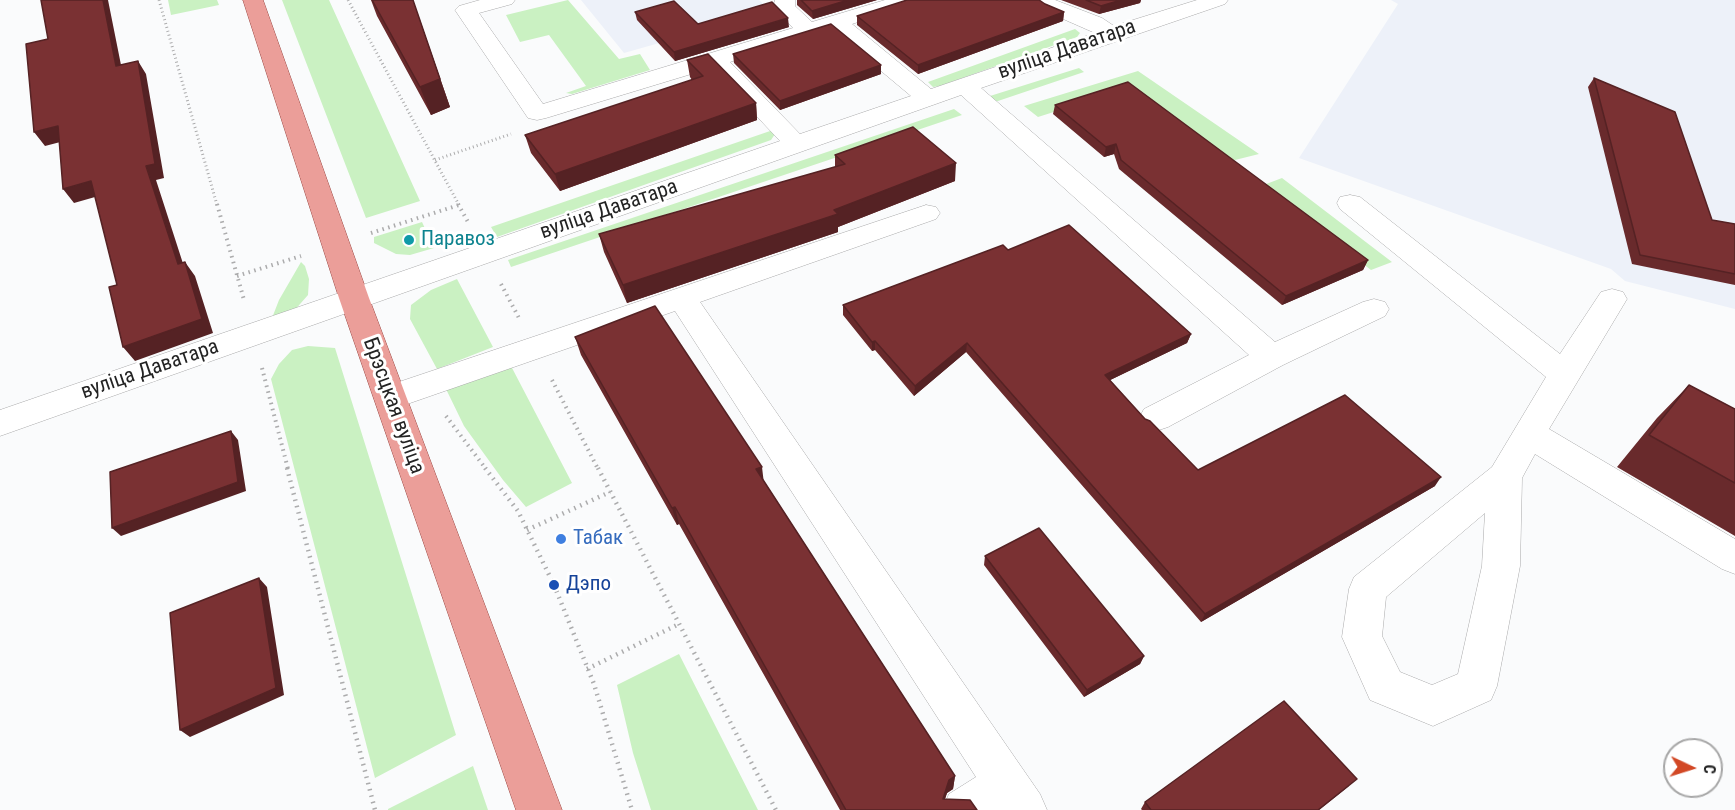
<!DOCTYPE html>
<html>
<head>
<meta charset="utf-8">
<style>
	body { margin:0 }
	#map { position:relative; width:1735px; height:810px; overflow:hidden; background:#fafbfc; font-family:"Roboto Condensed",sans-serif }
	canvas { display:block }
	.north { position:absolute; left:1663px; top:738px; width:60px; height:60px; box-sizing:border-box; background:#fff; border:2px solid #a7a7a7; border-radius:50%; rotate:94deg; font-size:16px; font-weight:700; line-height:24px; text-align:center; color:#232323 }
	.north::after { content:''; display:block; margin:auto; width:21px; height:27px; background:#d24825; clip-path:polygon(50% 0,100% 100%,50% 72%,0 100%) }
</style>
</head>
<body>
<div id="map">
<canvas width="1735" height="810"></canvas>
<div class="north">С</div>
</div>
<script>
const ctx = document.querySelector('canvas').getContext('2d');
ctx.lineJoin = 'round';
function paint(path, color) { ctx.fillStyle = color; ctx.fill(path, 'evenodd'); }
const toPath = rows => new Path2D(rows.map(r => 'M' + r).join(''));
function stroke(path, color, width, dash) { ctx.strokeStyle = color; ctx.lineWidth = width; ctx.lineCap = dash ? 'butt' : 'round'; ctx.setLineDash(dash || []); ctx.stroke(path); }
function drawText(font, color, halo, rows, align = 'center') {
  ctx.font = font + ' "Roboto Condensed",sans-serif'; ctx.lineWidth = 6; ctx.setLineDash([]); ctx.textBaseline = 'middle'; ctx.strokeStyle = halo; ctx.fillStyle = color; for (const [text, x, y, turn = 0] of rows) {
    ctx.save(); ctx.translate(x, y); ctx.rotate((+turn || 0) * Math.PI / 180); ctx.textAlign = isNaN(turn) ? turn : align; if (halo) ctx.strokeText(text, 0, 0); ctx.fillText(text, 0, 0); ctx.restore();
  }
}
paint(toPath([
	[581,0,759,0,772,11,624,53],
	[1391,0,1735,0,1735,309,1625,281,1611,269,1299,158,1398,4]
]), '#edf1f9');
paint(toPath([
	[168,0,217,0,219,5,171,15],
	[282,0,329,0,420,201,366,218],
	[568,0,619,59,640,54,650,70,572,94,566,93,586,86,549,35,520,42,506,15],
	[1075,29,1080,33,1077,37,940,86,933,87,928,82],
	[1079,68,1084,72,995,102,990,96],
	[1138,71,1259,154,1227,162,1126,89,1038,117,1024,106],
	[954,109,962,115,511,267,508,260],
	[773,130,775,134,771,140,497,237,491,227],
	[1282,178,1392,262,1371,270,1261,186],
	[422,222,434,248,410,255,396,254,374,243,374,237],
	[301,262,305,266,309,279,308,295,293,312,272,318,279,300],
	[457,279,493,347,437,369,410,319,411,305,431,290],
	[308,346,335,348,456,735,375,778,271,379,279,364,292,350],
	[511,366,572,483,526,507,503,480,464,426,446,389],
	[679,654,758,810,651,810,633,753,617,685],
	[473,766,488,810,388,810,388,809]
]), '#caf1c2');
const minor = toPath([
	[480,0,515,0,512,4,479,13,543,104,793,28,773,7,775,0,795,0,795,6,812,22,885,0,917,0,914,4,852,24,931,89,1095,33,1045,11,1030,0,1055,0,1102,18,1114,26,1197,0,1228,0,1225,4,981,88,1275,342,1363,302,1374,299,1385,302,1389,309,1385,316,1283,365,1168,427,1156,431,1144,427,1139,418,1144,409,1249,355,961,95,0,436,0,410,780,141,711,68,546,118,537,120,528,118,455,10,459,6,480,0],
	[832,30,911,96,800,134,730,62,832,30],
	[1350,195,1360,197,1560,354,1601,292,1612,289,1623,292,1627,299,1549,429,1735,539,1735,574,1722,569,1535,454,1522,478,1520,566,1497,686,1491,700,1433,726,1370,700,1342,637,1349,589,1354,577,1492,467,1546,377,1340,209,1337,203,1340,197,1350,195],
	[1485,513,1482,566,1458,674,1432,685,1400,672,1382,636,1386,597,1485,513],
	[926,205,936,207,940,213,936,219,700,302,1040,794,1047,810,942,810,949,794,976,777,675,311,390,410,378,407,374,398,378,389,926,205]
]);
const major = toPath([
	[243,0,263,0,369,298,562,810,516,810,339,298,243,0]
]);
stroke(minor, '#aaaaab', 1);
stroke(major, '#9c4944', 1);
stroke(toPath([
	[159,0,217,205],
	[348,0,459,205],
	[435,160,511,134]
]), '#acacad', 3, [1, 3]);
stroke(toPath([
	[217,204,244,300],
	[458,204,468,222],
	[371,233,459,205],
	[237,276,301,256],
	[501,284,519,318],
	[262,368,288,469],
	[552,380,598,469],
	[446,416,486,469]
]), '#acacad', 4, [1.5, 4.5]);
stroke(toPath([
	[287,468,375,810],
	[485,468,518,511,554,585,594,684,632,810],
	[598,468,776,810],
	[527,530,610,492],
	[587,669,679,624]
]), '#acacad', 4.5, [1.5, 5]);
paint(minor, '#fff');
paint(major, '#eb9e99');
paint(toPath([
	[371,0,413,0,450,107,431,115,377,16],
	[797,0,877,0,813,19,797,5],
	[1061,0,1141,0,1140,3,1099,14],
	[1045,4,1064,12,1063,21,918,74,857,25,857,16],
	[635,12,698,24,789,27,675,61,637,20],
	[733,54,881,74,780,110,734,63],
	[687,60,756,103,757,120,560,191,531,153,525,135,692,80,690,77],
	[1594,78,1712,220,1735,224,1735,285,1632,264,1588,87],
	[1055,105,1368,260,1363,270,1282,305,1119,169,1114,154,1104,157,1053,114],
	[835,155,955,181,838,227,838,232,627,303,604,252,599,234,835,167],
	[1008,250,1191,334,1187,343,1110,380,1145,419,1198,470,1435,486,1201,622,966,352,914,396,875,350,872,351,843,315,843,305],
	[575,337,764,481,955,776,953,789,947,793,945,799,977,810,840,810,679,524,677,525,581,355],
	[1689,385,1735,409,1735,536,1617,467,1657,418],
	[985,556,1144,656,1140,664,1084,697,984,565],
	[1349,786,1319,810,1142,810,1141,809,1145,802]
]), '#692a2c');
paint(toPath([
	[103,0,108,0,124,80,116,66],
	[413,0,450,107,431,115,420,87],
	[848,0,877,0,813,19,812,11],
	[1121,0,1141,0,1140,3,1099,14,1101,6],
	[1064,12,1063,21,918,74,918,65],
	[788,18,789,27,675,61,674,52],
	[138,61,146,74,164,178,156,180,188,279,178,264,146,166],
	[881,65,881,74,780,110,780,101],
	[756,103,757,120,560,191,555,174],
	[58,126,68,140,45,146,34,132],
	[1116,144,1114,154,1104,157,1106,147],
	[956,163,955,181,838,227,838,232,627,303,623,285,834,210],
	[91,181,102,195,74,203,63,189],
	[1368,260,1363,270,1282,305,1286,296],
	[185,262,195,276,213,333,135,361,123,347],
	[1191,334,1187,343,1102,384,1105,375],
	[875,341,875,350,872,351,872,342],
	[967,343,966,352,914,396,915,386],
	[231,431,238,440,246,491,121,536,112,528],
	[762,467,764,484,756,469],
	[1441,477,1435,486,1201,622,1205,614],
	[675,507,679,524,677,525,672,508],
	[259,578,267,587,284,695,190,737,180,730],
	[1144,656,1140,664,1084,697,1087,690],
	[955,776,953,789,947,793,941,810,943,799,949,780]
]), '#552224');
const building = toPath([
	[41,0,103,0,116,66,138,61,155,164,146,166,178,264,185,262,202,319,123,347,109,287,117,285,91,181,63,189,58,126,34,132,26,44,48,39,41,0],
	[372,0,413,0,440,79,420,87,372,0],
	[801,0,848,0,812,11,801,0],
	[907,0,1039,0,1045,4,1064,12,918,65,857,16,907,0],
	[1086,0,1121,0,1101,6,1086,0],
	[674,1,698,24,772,2,788,18,674,52,635,12,674,1],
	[831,24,881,65,780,101,733,54,831,24],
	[708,54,756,103,555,174,525,135,703,76,687,60,708,54],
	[1594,78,1675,112,1712,220,1735,224,1735,274,1640,255,1594,78],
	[1128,82,1368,260,1286,296,1121,160,1116,144,1106,147,1055,105,1128,82],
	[913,127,956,163,834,210,838,214,623,285,599,234,845,164,835,155,913,127],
	[1069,225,1191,334,1105,375,1145,419,1150,421,1198,470,1345,395,1441,477,1205,614,967,343,915,386,875,341,872,342,843,305,1003,245,1008,250,1069,225],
	[655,306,762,467,756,469,955,776,949,780,943,799,970,800,977,810,846,810,675,507,672,508,575,337,655,306],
	[1689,385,1735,409,1735,483,1649,435,1689,385],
	[231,431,238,482,112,528,110,472,231,431],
	[1039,528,1144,656,1087,690,985,556,1039,528],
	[259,578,276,688,180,730,170,613,259,578],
	[1284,701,1357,779,1318,810,1151,810,1145,802,1284,701]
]);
paint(building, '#7a3133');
stroke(building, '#552224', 1.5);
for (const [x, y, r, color] of [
	[409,240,6,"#0f9aa8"],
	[561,539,6,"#3f7fe0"],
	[554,585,6,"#1a4fb4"]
]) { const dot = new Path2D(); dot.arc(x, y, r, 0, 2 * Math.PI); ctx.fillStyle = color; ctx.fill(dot); stroke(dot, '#fff', 2); }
drawText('21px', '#232323', '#fff', [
	["вуліца Даватара",1067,50,-19],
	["вуліца Даватара",609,210,-19],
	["вуліца Даватара",150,370,-19],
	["Брэсцкая вуліца",393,406,70]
]);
drawText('21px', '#0d838f', '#fff', [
	["Паравоз",421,240]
], 'left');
drawText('21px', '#366cbe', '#fff', [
	["Табак",573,539]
], 'left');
drawText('21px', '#164399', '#fff', [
	["Дэпо",566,585]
], 'left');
</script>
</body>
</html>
